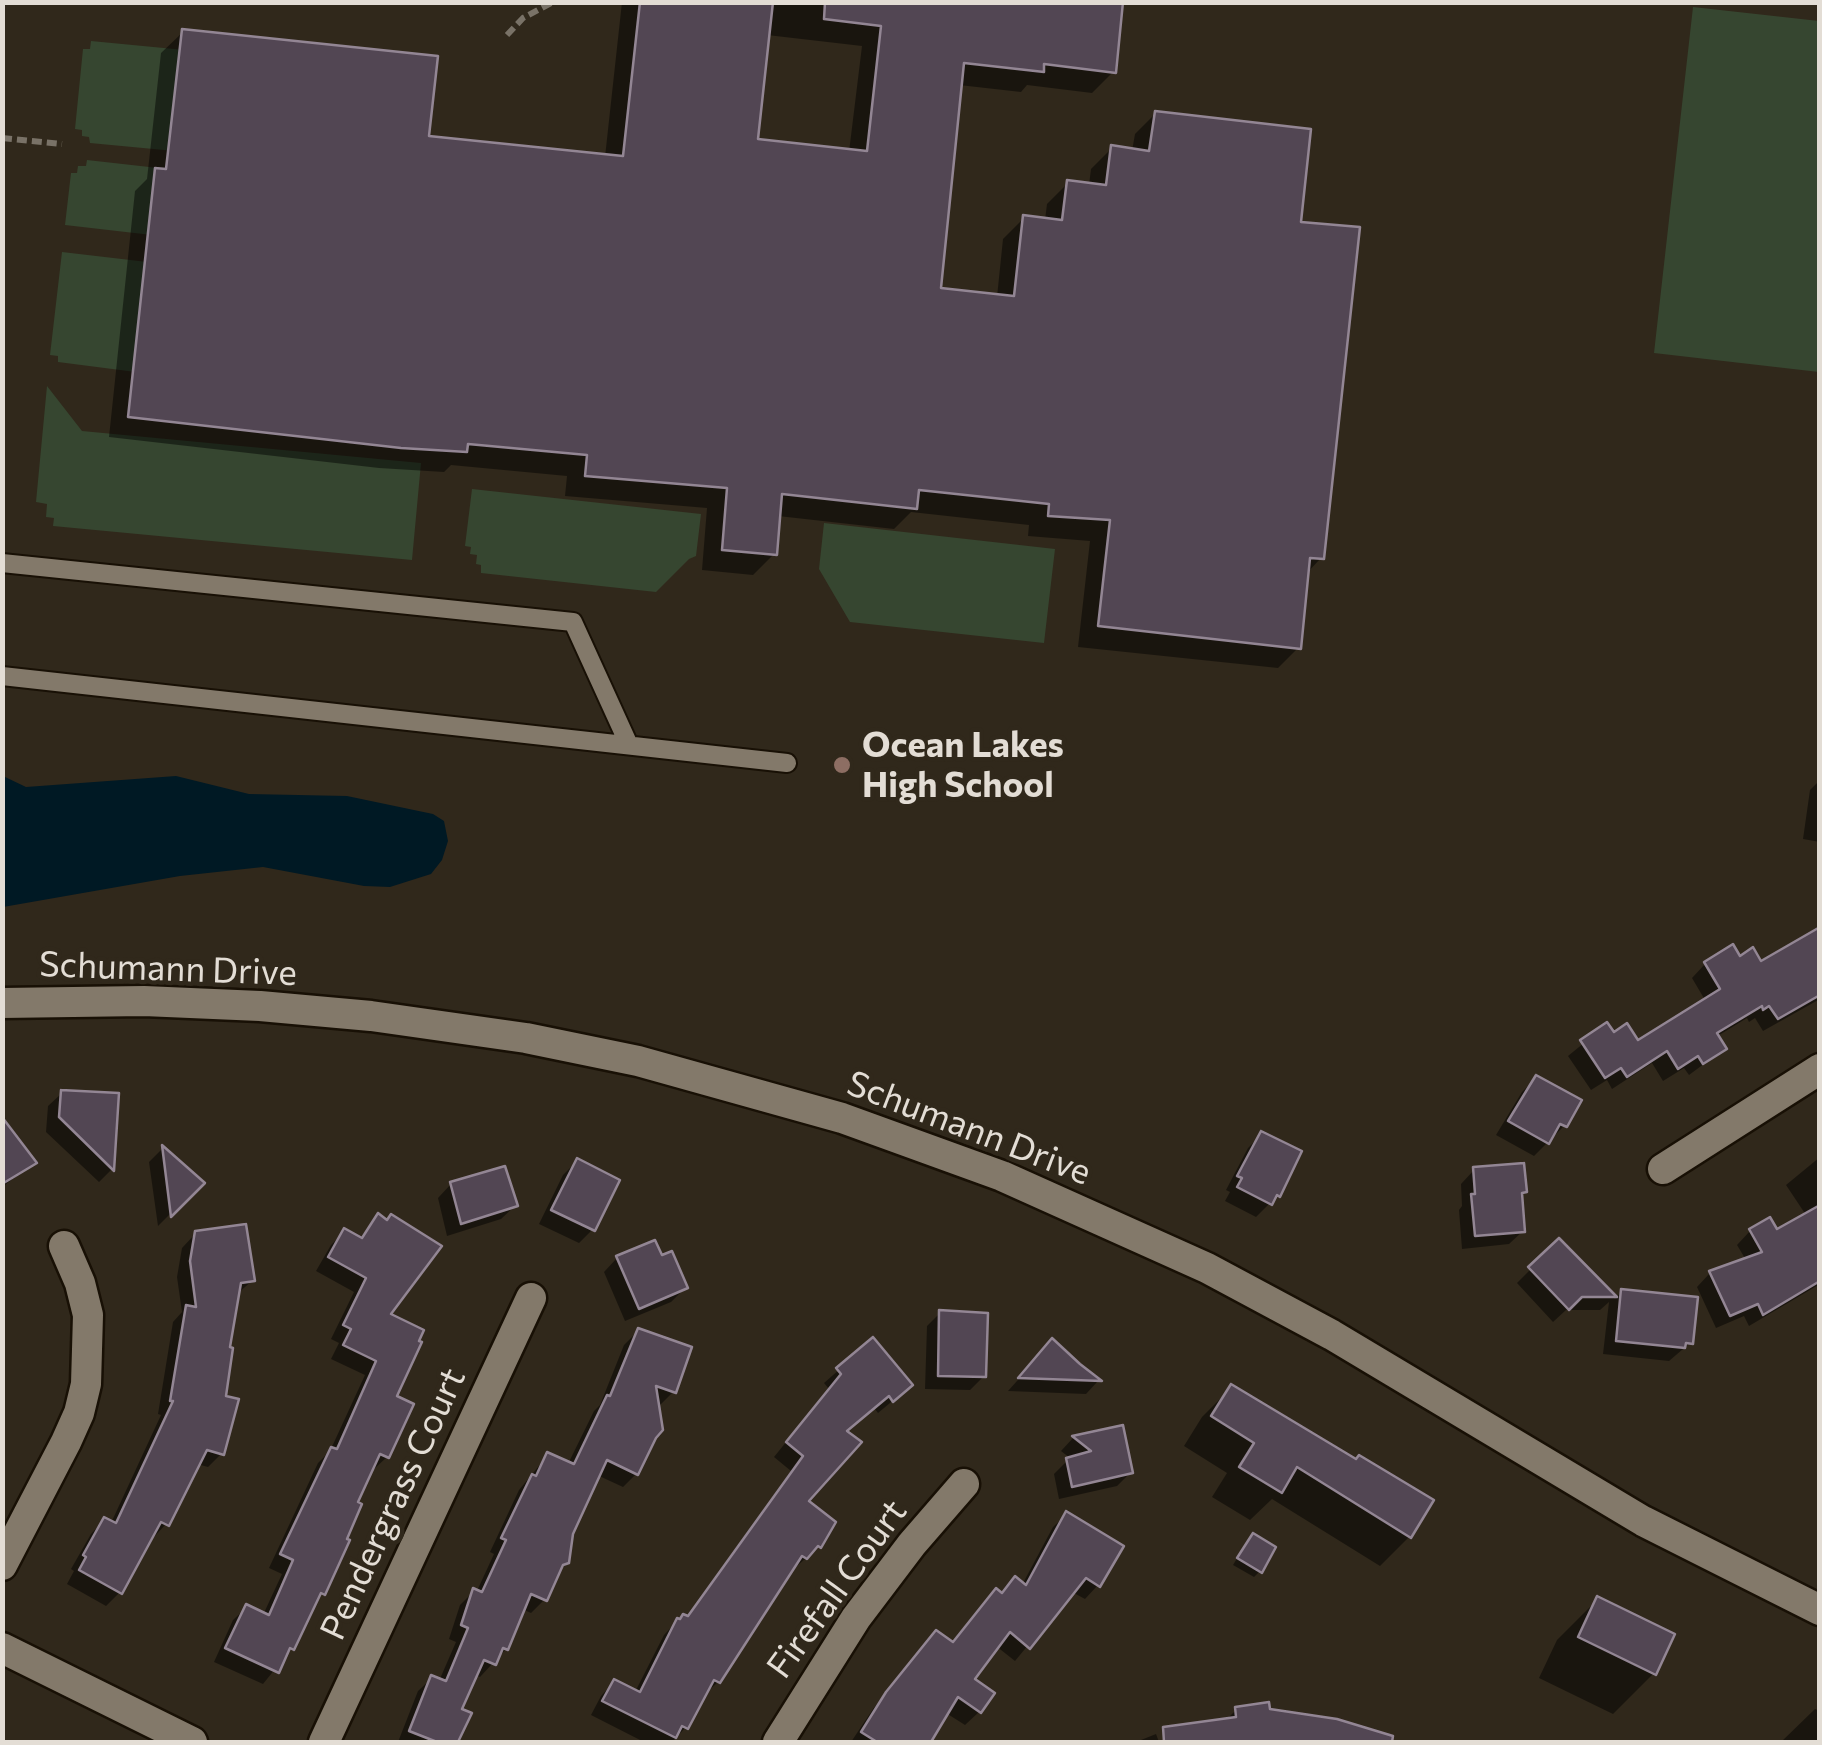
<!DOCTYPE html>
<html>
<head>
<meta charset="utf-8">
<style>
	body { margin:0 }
	#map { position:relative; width:1822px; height:1745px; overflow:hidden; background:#30281b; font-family:Commissioner,sans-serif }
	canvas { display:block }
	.frame { position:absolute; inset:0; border:5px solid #e3ddd5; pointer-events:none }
</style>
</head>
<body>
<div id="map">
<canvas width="1822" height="1745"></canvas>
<div class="frame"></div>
</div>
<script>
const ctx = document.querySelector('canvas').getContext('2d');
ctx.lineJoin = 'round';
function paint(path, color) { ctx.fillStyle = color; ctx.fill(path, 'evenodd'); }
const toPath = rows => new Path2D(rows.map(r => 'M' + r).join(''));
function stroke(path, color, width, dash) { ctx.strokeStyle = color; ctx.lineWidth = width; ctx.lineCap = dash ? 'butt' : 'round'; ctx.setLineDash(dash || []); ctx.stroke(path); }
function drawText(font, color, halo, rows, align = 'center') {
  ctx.font = font + ' Commissioner,sans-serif'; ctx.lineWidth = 9; ctx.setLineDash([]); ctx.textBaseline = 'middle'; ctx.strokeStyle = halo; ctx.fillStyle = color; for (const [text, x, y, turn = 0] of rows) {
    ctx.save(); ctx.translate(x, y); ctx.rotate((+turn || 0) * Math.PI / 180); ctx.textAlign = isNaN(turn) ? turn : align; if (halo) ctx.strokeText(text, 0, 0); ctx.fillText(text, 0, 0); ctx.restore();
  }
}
paint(toPath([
	[1693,7,1819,21,1819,372,1654,353],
	[91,41,195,51,185,152,90,143,89,137,82,136,82,130,75,129,83,49,90,49],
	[87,160,176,170,169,237,65,225,71,173,77,173,78,166,86,166],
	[62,252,156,263,151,374,58,362,58,356,50,355],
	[47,386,82,431,421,463,412,560,53,526,54,518,46,517,47,504,36,502],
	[472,489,701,514,696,556,689,559,656,592,481,573,481,565,476,564,477,555,470,554,471,547,465,546],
	[824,523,1055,549,1044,643,850,622,819,569]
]), '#364630');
paint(toPath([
	[3,776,26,787,176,776,249,794,347,796,433,814,444,821,448,841,442,860,431,874,390,887,364,886,263,867,180,876,3,907]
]), '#001924');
paint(toPath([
	[622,2,1120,2,1113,72,1092,93,1027,85,1021,92,959,85,938,290,997,297,1003,239,1024,218,1045,220,1047,204,1068,183,1089,185,1091,169,1112,148,1132,151,1135,134,1156,113,1299,224,1321,558,1306,574,1299,647,1278,668,1078,647,1090,541,1028,536,1029,525,911,512,894,529,778,516,774,554,753,575,702,570,707,508,565,496,567,476,451,465,444,472,379,468,109,437,135,191,147,179,161,53,183,32,427,138,605,157],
	[767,35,862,46,849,152,755,141],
	[1820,780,1820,842,1803,839,1810,790],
	[1820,944,1820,999,1763,1031,1755,1018,1749,1022,1747,1018,1716,1037,1724,1049,1689,1075,1684,1068,1663,1081,1652,1063,1612,1089,1607,1080,1591,1090,1568,1056,1606,1025,1613,1036,1637,1043,1705,1000,1692,978,1705,964,1732,948,1739,959,1761,964],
	[1536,1078,1565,1125,1534,1156,1496,1135,1522,1092],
	[62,1093,116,1095,111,1170,99,1182,46,1132,48,1106],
	[2,1121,34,1163,2,1187],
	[1262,1134,1278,1195,1256,1217,1225,1201,1230,1192,1226,1190,1248,1148],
	[162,1149,201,1183,158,1226,149,1162],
	[1820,1157,1820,1284,1749,1326,1744,1316,1716,1328,1697,1287,1710,1273,1746,1260,1737,1245,1750,1231,1776,1232,1806,1215,1786,1185],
	[577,1161,593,1229,579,1243,539,1224,563,1175],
	[1474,1170,1524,1191,1520,1196,1523,1231,1509,1244,1462,1249,1459,1210,1462,1206,1461,1184],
	[451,1184,515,1206,501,1219,447,1236,438,1198],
	[378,1216,393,1397,411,1405,387,1457,373,1470,370,1469,323,1593,314,1603,292,1648,263,1684,214,1662,233,1620,247,1607,263,1615,282,1574,269,1568,318,1463,330,1451,365,1375,331,1359,339,1343,331,1339,354,1292,316,1271,331,1245,344,1232,359,1239],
	[196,1233,253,1280,237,1294,224,1398,222,1453,208,1467,197,1464,166,1524,153,1538,150,1537,120,1592,106,1606,67,1584,74,1571,71,1569,91,1534,104,1520,111,1523,161,1415,158,1414,173,1322,182,1312,177,1277,182,1248],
	[1559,1241,1615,1299,1622,1291,1690,1343,1669,1361,1603,1354,1609,1302,1600,1310,1566,1310,1553,1322,1517,1283],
	[617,1258,660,1259,685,1288,671,1302,625,1321,604,1272],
	[940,1313,984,1376,970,1390,925,1389,927,1326],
	[638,1331,674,1391,660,1405,657,1404,654,1436,636,1474,623,1487,597,1475,571,1534,567,1561,557,1571,544,1600,531,1613,522,1609,506,1649,480,1677,475,1675,459,1710,468,1714,456,1742,398,1742,418,1691,432,1678,439,1681,456,1642,449,1639,460,1605,474,1591,476,1593,494,1554,490,1552,519,1490,548,1455,568,1464,594,1411,600,1405,624,1345],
	[873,1340,896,1398,878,1413,874,1408,845,1432,805,1501,833,1522,819,1547,791,1571,718,1682,704,1695,686,1727,673,1741,644,1742,591,1715,601,1696,614,1682,635,1692,664,1635,677,1621,686,1618,791,1471,774,1457,829,1389,824,1383],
	[1052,1342,1098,1381,1086,1394,1008,1391],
	[1232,1387,1410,1536,1380,1566,1272,1499,1250,1520,1212,1497,1227,1473,1184,1446,1202,1417],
	[1121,1428,1131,1472,1117,1486,1059,1499,1054,1474,1070,1458,1061,1451,1073,1438],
	[1067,1514,1098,1585,1085,1599,1072,1592,1015,1661,996,1646,971,1679,979,1712,965,1725,946,1713,928,1742,851,1742,873,1709,923,1647,952,1644,1000,1595,1022,1585,1053,1527],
	[1247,1542,1260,1571,1254,1577,1233,1565],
	[1598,1599,1654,1673,1613,1714,1539,1678,1557,1640],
	[1815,1709,1820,1711,1820,1742,1781,1742],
	[1236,1710,1336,1722,1400,1742,1191,1742,1190,1738,1225,1721],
	[1156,1734,1159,1742,1136,1742]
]), '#0007');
const building = toPath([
	[640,2,773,2,758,139,867,151,881,26,824,19,825,2,1123,2,1116,73,1044,64,1044,72,964,63,941,288,1014,296,1023,215,1062,220,1067,180,1106,185,1111,145,1149,151,1155,111,1311,129,1301,222,1360,227,1324,559,1310,558,1301,649,1098,626,1110,520,1048,516,1049,504,919,490,917,509,782,494,777,555,722,550,727,488,585,476,587,455,468,444,467,452,401,448,128,417,155,168,166,169,182,29,438,56,429,136,623,156,640,2],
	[1820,927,1820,995,1778,1019,1769,1006,1763,1010,1762,1006,1717,1033,1727,1049,1703,1064,1698,1056,1678,1069,1667,1051,1627,1077,1621,1068,1605,1078,1580,1040,1607,1022,1614,1032,1627,1023,1638,1040,1720,989,1704,962,1733,944,1740,956,1753,947,1761,961,1820,927],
	[1536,1075,1582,1100,1567,1127,1560,1124,1549,1144,1508,1121,1536,1075],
	[61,1090,119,1093,114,1171,59,1117,61,1090],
	[2,1117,37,1163,2,1184,2,1117],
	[1261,1131,1302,1151,1280,1197,1277,1195,1272,1205,1237,1187,1242,1178,1237,1176,1261,1131],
	[162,1145,205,1183,171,1217,162,1145],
	[577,1158,620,1180,595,1231,551,1210,577,1158],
	[1524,1163,1527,1192,1522,1193,1525,1232,1475,1236,1471,1194,1475,1194,1473,1167,1524,1163],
	[505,1166,518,1206,461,1224,450,1182,505,1166],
	[1820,1205,1820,1281,1763,1315,1758,1304,1730,1316,1709,1271,1762,1252,1749,1229,1770,1217,1777,1229,1820,1205],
	[378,1213,387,1220,391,1214,442,1246,391,1314,424,1330,419,1341,422,1342,397,1396,414,1404,389,1458,380,1454,358,1502,362,1504,347,1539,350,1540,325,1595,321,1593,294,1650,290,1648,279,1673,225,1648,246,1604,269,1615,293,1560,280,1554,331,1447,337,1449,376,1361,343,1345,351,1329,343,1325,366,1278,328,1257,344,1228,362,1238,378,1213],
	[246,1224,255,1281,241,1283,230,1347,233,1348,226,1396,239,1399,224,1455,207,1450,169,1526,161,1522,122,1594,79,1570,86,1557,83,1555,104,1517,116,1523,173,1401,170,1401,186,1305,196,1307,190,1261,195,1231,246,1224],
	[1559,1238,1617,1297,1582,1297,1569,1310,1528,1267,1559,1238],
	[655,1240,662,1255,672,1251,688,1288,639,1309,616,1256,655,1240],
	[1621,1289,1698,1297,1693,1344,1686,1343,1685,1348,1616,1341,1621,1289],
	[939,1310,988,1313,986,1377,938,1376,939,1310],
	[638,1328,692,1347,676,1393,656,1386,663,1430,656,1438,638,1475,607,1460,573,1534,569,1563,563,1565,547,1601,531,1594,508,1650,503,1648,496,1665,484,1660,462,1709,472,1713,458,1742,437,1742,409,1731,431,1675,446,1681,468,1628,461,1625,473,1588,482,1592,506,1540,501,1538,532,1474,536,1476,547,1452,574,1464,607,1395,610,1396,638,1328],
	[873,1337,913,1385,893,1402,889,1396,847,1431,862,1442,809,1501,836,1522,821,1548,818,1546,807,1559,802,1556,720,1683,714,1680,688,1729,682,1726,676,1738,602,1701,614,1679,640,1692,677,1618,680,1619,683,1614,688,1616,803,1456,786,1442,841,1374,836,1368,873,1337],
	[1052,1338,1080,1364,1102,1381,1018,1378,1052,1338],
	[1231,1384,1356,1459,1359,1455,1434,1500,1411,1538,1297,1467,1282,1493,1239,1467,1254,1443,1211,1416,1231,1384],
	[1123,1425,1133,1473,1072,1487,1066,1458,1091,1451,1072,1436,1123,1425],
	[1066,1511,1124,1546,1100,1587,1086,1578,1030,1649,1010,1632,975,1679,995,1693,981,1713,958,1697,931,1742,877,1742,861,1732,886,1692,936,1630,953,1642,996,1588,1002,1593,1015,1576,1026,1585,1066,1511],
	[1253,1533,1276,1547,1262,1573,1237,1558,1253,1533],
	[1597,1596,1675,1634,1656,1675,1578,1637,1597,1596],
	[1269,1702,1270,1709,1337,1719,1393,1736,1392,1742,1164,1742,1163,1727,1236,1717,1235,1707,1269,1702]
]);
paint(building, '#524653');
stroke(building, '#938694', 2.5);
const service = toPath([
	[2,563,573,622,629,745],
	[2,676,787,763]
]);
const minor = toPath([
	[2,1003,144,1001,260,1006,371,1016,526,1038,638,1061,842,1118,1002,1176,1207,1268,1332,1335,1643,1521,1820,1610],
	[1663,1169,1820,1069],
	[2,1565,66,1442,79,1413,86,1384,88,1315,80,1283,64,1246],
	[2,1648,192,1742],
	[324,1742,531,1298],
	[778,1742,856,1618,912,1544,964,1484]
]);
stroke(service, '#181005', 22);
stroke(minor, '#181005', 35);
stroke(toPath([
	[507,35,523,18,553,2],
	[2,138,62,144]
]), '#797267', 6, [10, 5]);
stroke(service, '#83796a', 18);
stroke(minor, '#83796a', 30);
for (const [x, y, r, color] of [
	[842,765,10,"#8d6e63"]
]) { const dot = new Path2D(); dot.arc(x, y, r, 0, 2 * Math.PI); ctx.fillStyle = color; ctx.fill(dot); stroke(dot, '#30281b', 4); }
drawText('bold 35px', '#e3ddd5', '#30281b', [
	["Ocean Lakes",862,745],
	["High School",862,785]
], 'left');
drawText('35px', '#e3ddd5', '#30281b', [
	["Schumann Drive",168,969,2],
	["Schumann Drive",969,1128,21],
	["Pendergrass Court",393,1504,-65],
	["Firefall Court",837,1589,-54]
]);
</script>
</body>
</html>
